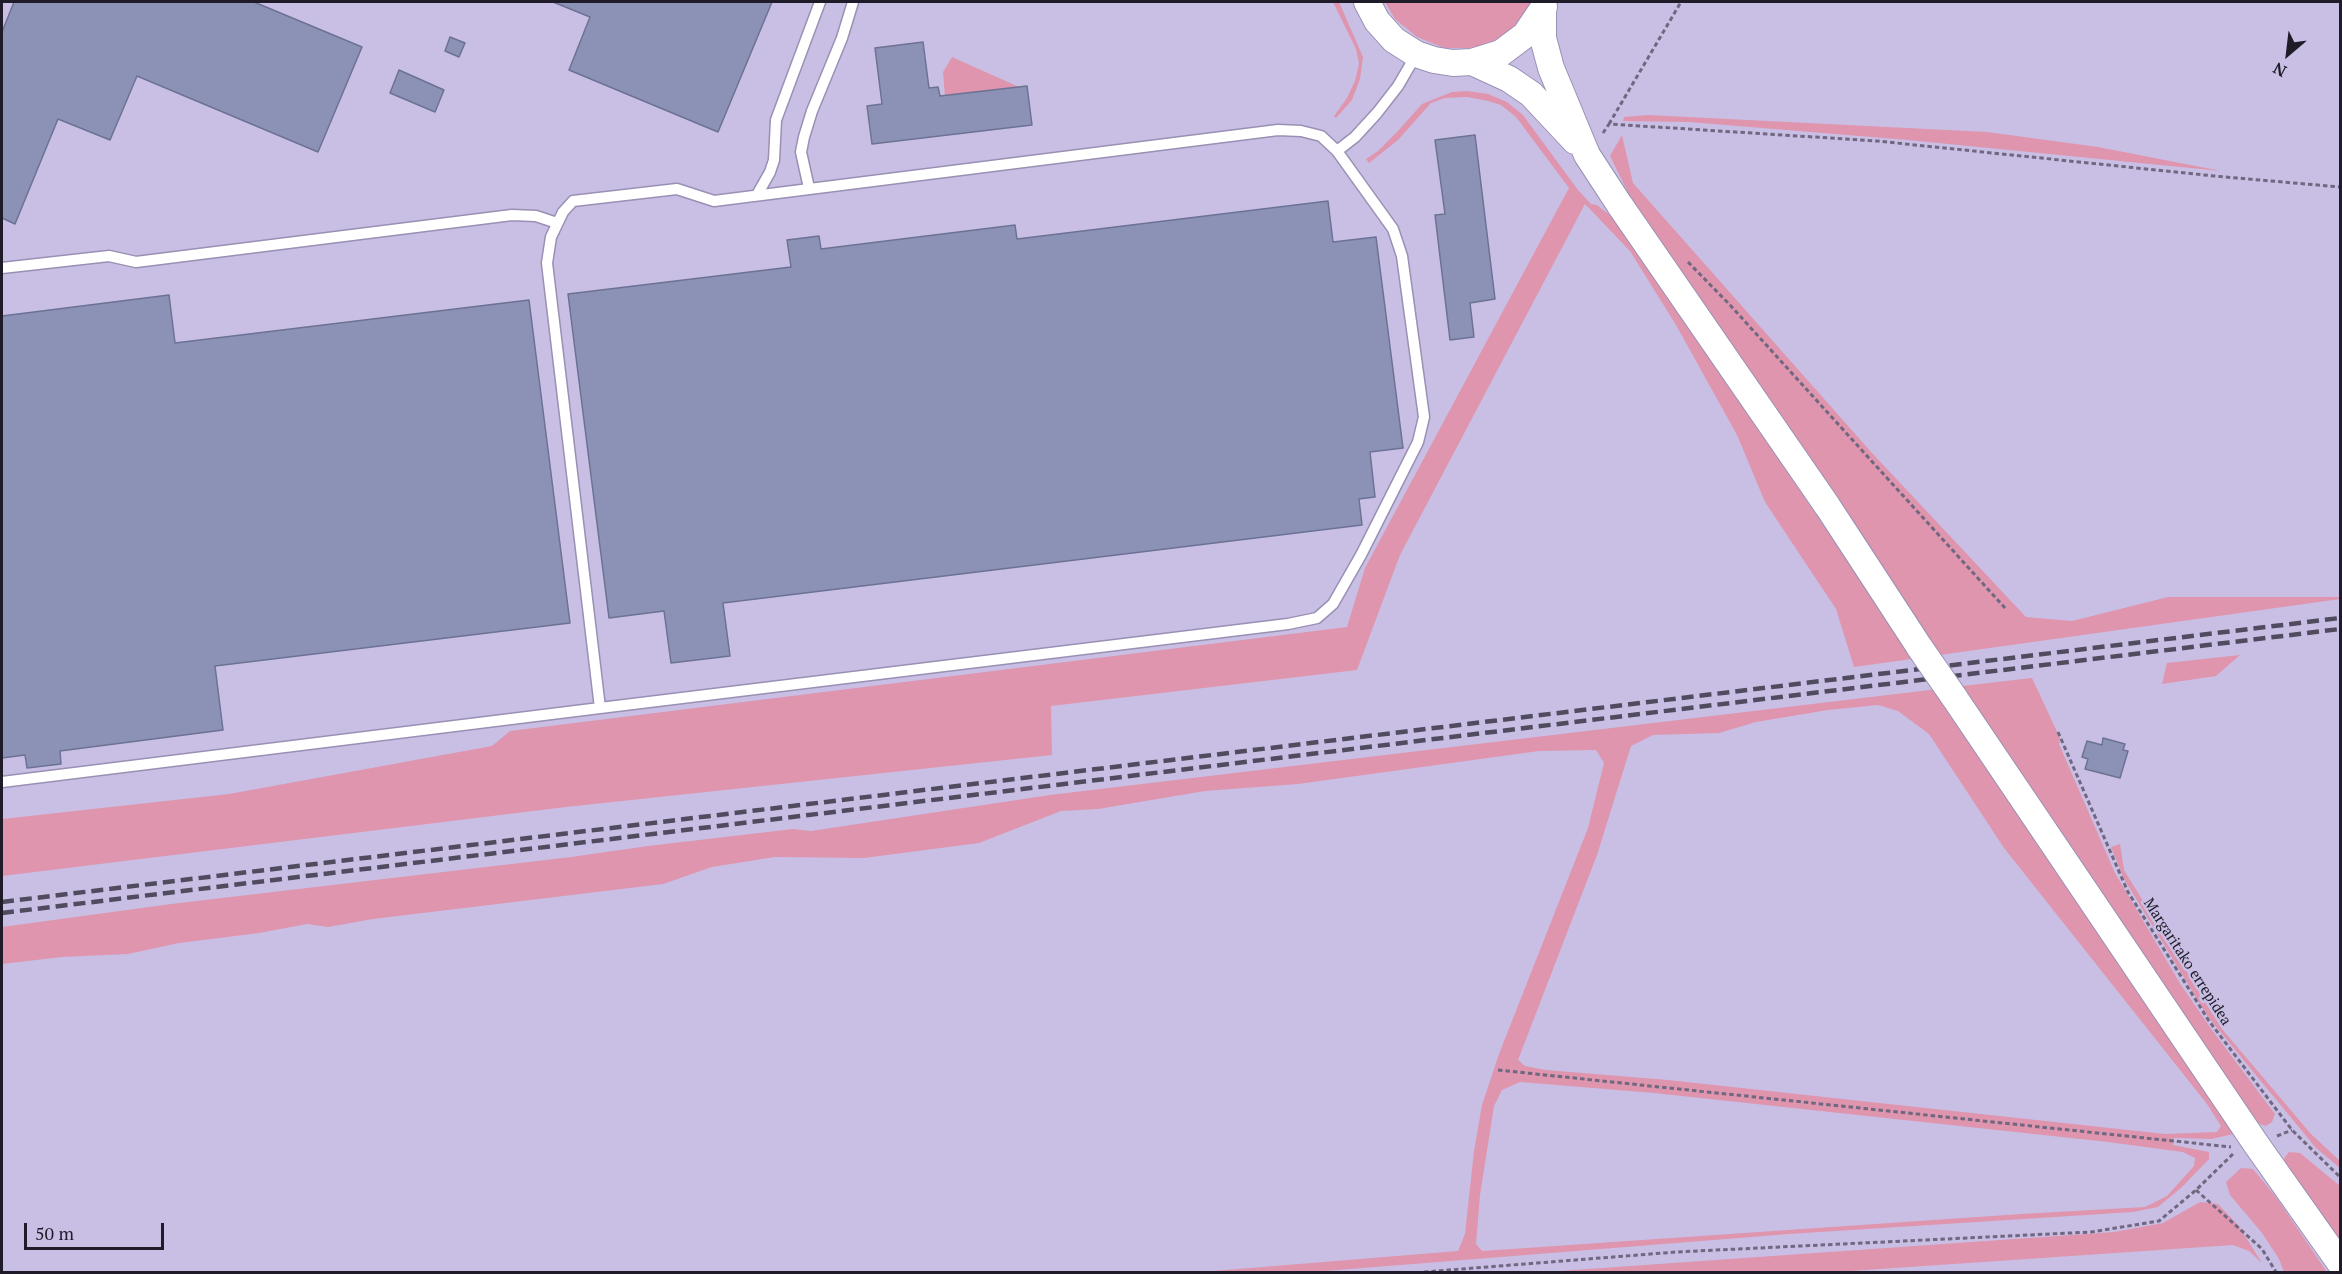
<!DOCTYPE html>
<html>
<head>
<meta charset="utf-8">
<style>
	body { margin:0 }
	#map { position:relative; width:2342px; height:1274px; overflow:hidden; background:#c9bfe4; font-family:"PT Serif",serif }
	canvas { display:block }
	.frame { position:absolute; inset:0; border:3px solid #1f1b28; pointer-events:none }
	.north { position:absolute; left:2258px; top:24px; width:60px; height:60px; -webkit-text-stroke:4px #c9bfe4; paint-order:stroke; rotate:208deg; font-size:16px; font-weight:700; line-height:24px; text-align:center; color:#1f1b28 }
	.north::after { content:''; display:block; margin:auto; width:21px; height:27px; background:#1f1b28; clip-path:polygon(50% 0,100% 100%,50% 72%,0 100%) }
	.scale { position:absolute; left:24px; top:1223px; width:140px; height:27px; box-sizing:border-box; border:3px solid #1f1b28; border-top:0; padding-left:8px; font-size:18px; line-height:21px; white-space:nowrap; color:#1f1b28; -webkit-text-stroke:4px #c9bfe4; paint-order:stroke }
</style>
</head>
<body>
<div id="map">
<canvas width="2342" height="1274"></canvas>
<div class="frame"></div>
<div class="north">N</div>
<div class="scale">50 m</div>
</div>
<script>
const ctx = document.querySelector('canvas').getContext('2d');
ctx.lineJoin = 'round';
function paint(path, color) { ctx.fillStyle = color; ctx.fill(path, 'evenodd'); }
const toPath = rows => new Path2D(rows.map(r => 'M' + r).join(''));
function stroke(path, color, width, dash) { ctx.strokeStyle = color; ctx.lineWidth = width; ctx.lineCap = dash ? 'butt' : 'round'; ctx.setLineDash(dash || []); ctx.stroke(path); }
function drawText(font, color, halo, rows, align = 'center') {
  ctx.font = font + ' "PT Serif",serif'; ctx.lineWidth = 5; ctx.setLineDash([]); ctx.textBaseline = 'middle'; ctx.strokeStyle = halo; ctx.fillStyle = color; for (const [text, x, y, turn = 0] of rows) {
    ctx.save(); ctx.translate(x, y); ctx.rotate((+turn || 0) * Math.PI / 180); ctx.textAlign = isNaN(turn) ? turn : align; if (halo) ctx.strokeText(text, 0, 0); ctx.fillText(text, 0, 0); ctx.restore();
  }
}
paint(toPath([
	[1333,2,1339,2,1363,57,1360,79,1352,100,1336,118,1334,116,1347,98,1355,81,1359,64,1356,49],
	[1385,2,1533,2,1522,20,1500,39,1473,48,1444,48,1417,37,1395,19],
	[952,57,1019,87,945,96,943,72],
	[1467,91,1488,94,1507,102,1523,115,1578,190,1591,204,1597,205,1611,216,1644,261,1910,653,1642,221,1610,156,1622,135,1633,183,1872,453,2026,617,2072,621,2168,597,2340,597,2340,599,1854,667,1836,609,1765,502,1737,435,1676,325,1630,251,1585,204,1400,555,1357,670,1051,706,1052,755,566,807,2,876,2,819,229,794,492,746,510,731,1347,627,1365,568,1569,188,1516,117,1501,105,1488,101,1467,97,1445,98,1431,103,1398,140,1369,163,1366,159,1378,151,1397,132,1422,104,1452,92],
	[1648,115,1987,132,2098,147,2221,171,1908,140,1689,122,1623,121,1624,117],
	[2240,655,2216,676,2162,684,2167,663],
	[2032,678,2060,738,2059,744,2115,873,2181,985,2212,1030,2275,1114,2272,1122,2266,1126,2257,1123,1962,686],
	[1938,689,2234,1134,2211,1139,2174,1138,2173,1145,2209,1152,2209,1159,2182,1187,2158,1207,2133,1212,1789,1234,1313,1272,1201,1272,1458,1251,1465,1234,1474,1151,1482,1105,1499,1054,1588,828,1604,763,1596,750,1539,751,1298,784,1205,791,1098,809,1061,811,979,843,864,858,775,857,712,867,663,884,373,919,328,927,307,924,259,933,179,943,128,954,62,957,2,964,2,927,171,904,571,857,648,846,793,829,811,831,1050,795],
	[1878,705,1898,711,1929,734,2004,848,2207,1104,2221,1126,2217,1132,2165,1134,1668,1080,1546,1070,1525,1066,1518,1060,1597,855,1631,746,1653,735,1719,733,1756,722,1828,710],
	[1520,1082,1654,1093,2108,1142,2183,1152,2195,1158,2194,1166,2167,1196,2145,1207,2021,1214,1482,1251,1476,1244,1480,1195,1494,1106,1502,1090],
	[2120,844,2124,870,2222,1029,2311,1134,2340,1161,2340,1168,2316,1148,2208,1017,2124,879,2111,847],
	[2289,1152,2300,1153,2340,1186,2340,1241,2282,1167,2285,1157],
	[2241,1168,2253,1169,2276,1197,2327,1272,2284,1272,2279,1259,2262,1233,2230,1195,2226,1182],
	[2200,1202,2218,1204,2238,1225,2262,1263,2249,1251,2233,1245,1836,1272,1545,1272,2114,1232,2163,1223]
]), '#df95ae');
const building = toPath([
	[14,2,254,2,362,47,318,152,137,76,110,140,58,119,15,224,2,218,2,32,14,2],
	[553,2,772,2,718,132,569,70,590,17,553,2],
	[450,37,465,43,459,57,445,51,450,37],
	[923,42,929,88,938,87,940,96,1027,86,1032,125,872,144,867,106,882,104,875,48,923,42],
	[399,70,444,90,435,112,390,93,399,70],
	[1475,135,1495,299,1470,303,1474,337,1450,340,1435,215,1445,214,1435,140,1475,135],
	[1328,201,1333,242,1376,237,1403,448,1370,452,1375,497,1359,499,1362,525,723,603,730,656,671,663,664,611,609,618,568,294,791,267,787,240,819,236,821,249,1015,225,1017,239,1328,201],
	[169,295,175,343,529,300,570,623,215,666,223,730,60,751,61,764,27,768,25,755,2,758,2,316,169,295],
	[2103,738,2125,744,2123,750,2128,751,2120,778,2085,769,2088,759,2082,757,2087,741,2102,745,2103,738]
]);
paint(building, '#8c92b6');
stroke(building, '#6c7294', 1.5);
const service = toPath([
	[1278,130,1301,131,1321,136,1337,151,1393,229,1402,256,1424,417,1418,442,1361,555,1333,604,1317,618,1288,624,600,708,547,263,551,237,563,212,573,201,677,189,714,201,1278,130],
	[1337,151,1355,137,1377,113,1398,86,1416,55],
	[809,188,801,152,804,137,812,111,842,38,853,2],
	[757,195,770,172,774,160,776,120,820,2],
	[2,268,109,256,136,262,512,215,536,216,557,223],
	[2,782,600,708]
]);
const tertiary = toPath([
	[1367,2,1377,21,1394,40,1416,54,1434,60,1453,63,1472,62,1501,53,1525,35,1544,7],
	[1543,11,1543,38,1551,68,1587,155,1619,204,1828,507,1920,648],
	[1472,62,1509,79,1531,94,1575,141],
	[1954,697,2256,1144,2340,1263]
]);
stroke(service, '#9990b4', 13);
stroke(tertiary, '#9990b4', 28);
stroke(toPath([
	[1609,124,1681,2],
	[1603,133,1609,124,1877,141,2214,176,2340,187],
	[1688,262,1730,305,2005,608],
	[2058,732,2128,892,2209,1021,2292,1130,2340,1177],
	[1498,1070,2231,1147],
	[2277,1136,2292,1130],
	[2196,1190,2262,1249,2276,1272],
	[1424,1272,1676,1252,2091,1232,2159,1221,2196,1190,2235,1152]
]), '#6f6880', 3, [4.5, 3]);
stroke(service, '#fff', 10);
stroke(tertiary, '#fff', 26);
stroke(toPath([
	[2,902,2340,618],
	[2,913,2340,629]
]), '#514b5f', 4.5, [12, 6]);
const tertiaryBridge = toPath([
	[1920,648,1954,697]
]);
stroke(tertiaryBridge, '#9990b4', 28, []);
stroke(tertiaryBridge, '#fff', 26);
drawText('15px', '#1f1b28', '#c9bfe4', [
	["Margaritako errepidea",2187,962,57]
]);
</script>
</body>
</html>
